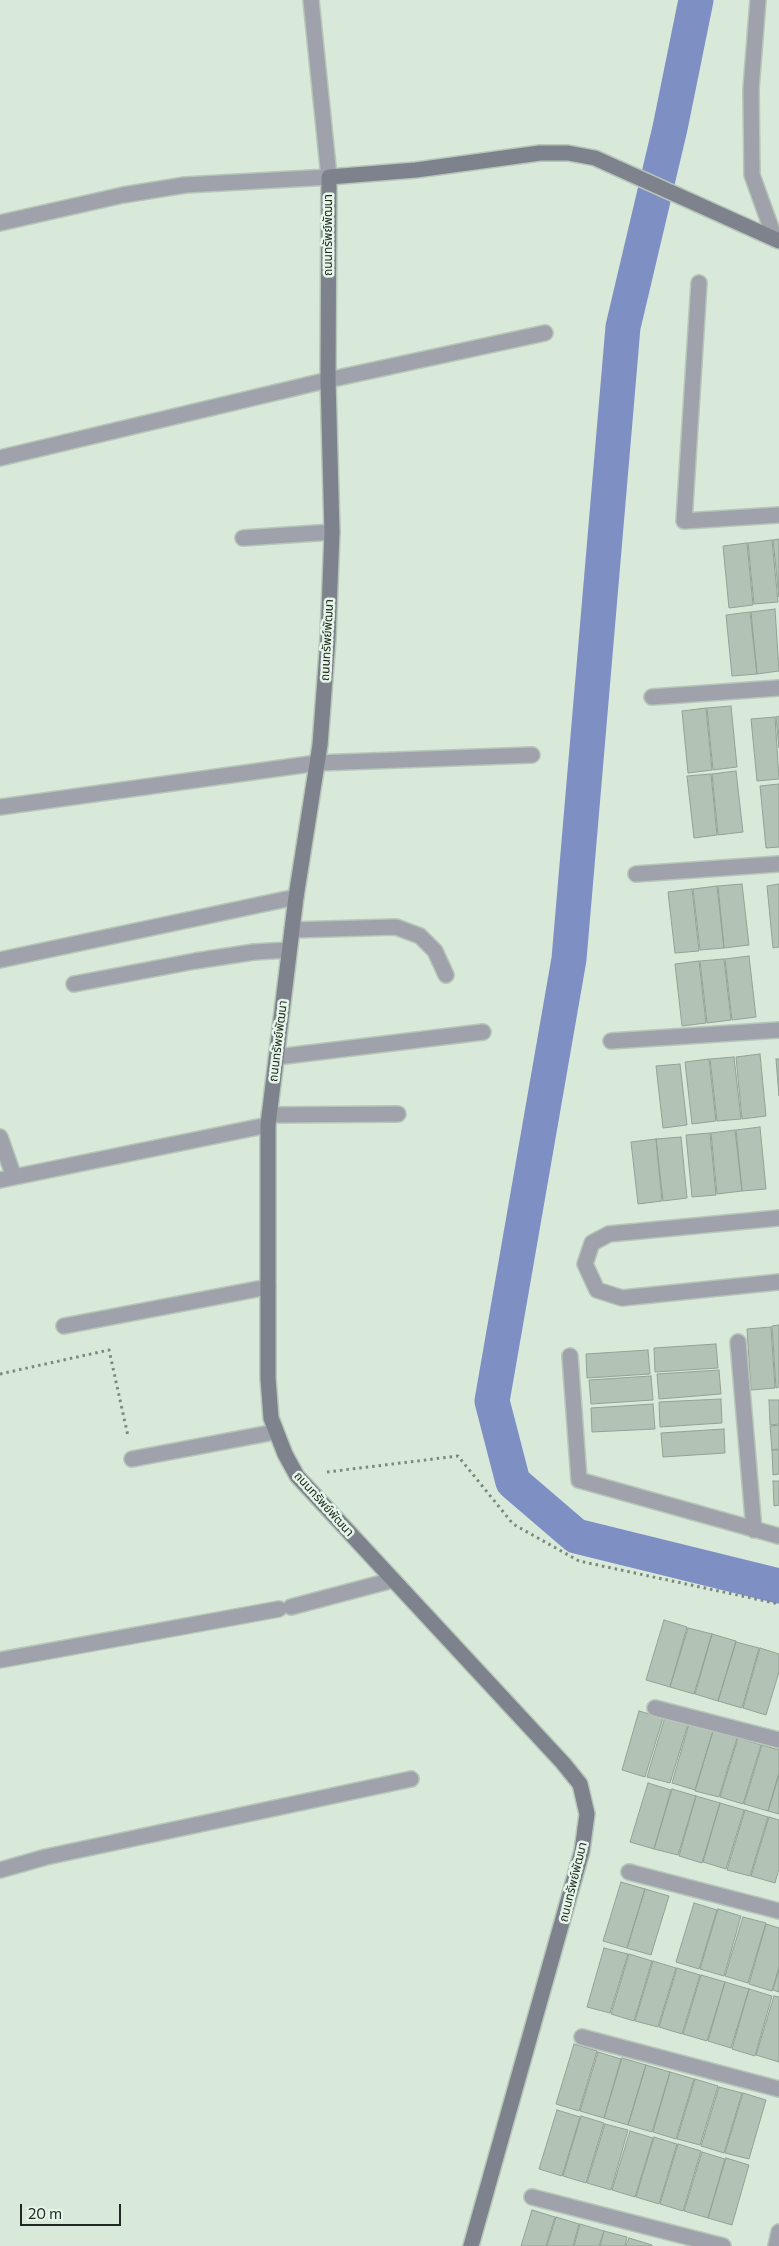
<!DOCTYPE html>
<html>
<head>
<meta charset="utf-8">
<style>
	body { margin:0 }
	#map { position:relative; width:779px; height:2246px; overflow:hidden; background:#d8e9da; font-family:Commissioner,sans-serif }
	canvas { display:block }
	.scale { position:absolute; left:20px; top:2204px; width:101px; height:22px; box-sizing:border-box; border:2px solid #212822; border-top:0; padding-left:6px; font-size:15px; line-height:18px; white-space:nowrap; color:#212822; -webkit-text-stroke:4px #e5f6e8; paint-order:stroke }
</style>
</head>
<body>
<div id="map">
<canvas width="779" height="2246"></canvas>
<div class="scale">20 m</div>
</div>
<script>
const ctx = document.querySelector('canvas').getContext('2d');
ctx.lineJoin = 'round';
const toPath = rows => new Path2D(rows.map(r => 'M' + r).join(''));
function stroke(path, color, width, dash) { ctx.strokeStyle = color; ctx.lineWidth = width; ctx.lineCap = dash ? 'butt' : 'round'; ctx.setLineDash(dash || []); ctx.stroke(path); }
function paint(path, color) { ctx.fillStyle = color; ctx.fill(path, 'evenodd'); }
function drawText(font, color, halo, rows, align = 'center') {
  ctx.font = font + ' Commissioner,"Noto Sans Thai",sans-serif'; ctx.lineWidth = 5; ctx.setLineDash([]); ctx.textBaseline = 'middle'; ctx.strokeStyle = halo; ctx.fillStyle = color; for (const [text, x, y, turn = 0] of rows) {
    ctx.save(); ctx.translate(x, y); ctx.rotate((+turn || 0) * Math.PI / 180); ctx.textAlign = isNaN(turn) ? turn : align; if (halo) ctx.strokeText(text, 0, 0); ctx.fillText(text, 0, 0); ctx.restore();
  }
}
stroke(toPath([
	[696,0,670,128,623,327,569,959,492,1401,513,1482,576,1536,779,1586]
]), '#7e8fc4', 35);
const building = toPath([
	[779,539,779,597,773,540,779,539],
	[772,540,778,602,754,604,748,543,772,540],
	[747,543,753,605,729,608,723,546,747,543],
	[775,609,779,671,757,674,751,612,775,609],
	[750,612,757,674,732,676,726,615,750,612],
	[731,706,737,767,713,770,707,708,731,706],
	[706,708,712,770,688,773,682,711,706,708],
	[779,716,779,748,776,717,779,716],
	[775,717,779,779,757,781,751,719,775,717],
	[736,771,743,832,718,835,712,774,736,771],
	[711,774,717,835,694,838,687,776,711,774],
	[779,784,779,847,766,848,760,786,779,784],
	[742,884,749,945,724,948,718,886,742,884],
	[779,884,779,947,773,948,767,886,779,884],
	[717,886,724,948,700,950,693,889,717,886],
	[692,889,699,951,675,953,668,892,692,889],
	[749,956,756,1017,732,1020,725,959,749,956],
	[724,959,731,1020,707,1023,700,961,724,959],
	[699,961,706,1023,682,1026,675,964,699,961],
	[760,1054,766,1116,742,1119,736,1057,760,1054],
	[734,1057,741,1119,717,1121,710,1059,734,1057],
	[709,1059,716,1121,692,1124,685,1062,709,1059],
	[776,1059,779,1059,779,1096,776,1059],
	[680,1064,687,1125,663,1128,656,1066,680,1064],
	[760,1127,766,1189,742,1191,736,1130,760,1127],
	[735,1130,742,1191,717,1194,711,1133,735,1130],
	[710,1133,716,1195,692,1197,686,1135,710,1133],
	[681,1137,687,1198,663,1201,656,1139,681,1137],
	[656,1139,662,1201,638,1204,631,1142,656,1139],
	[779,1325,779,1387,776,1388,772,1326,779,1325],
	[771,1327,775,1388,751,1390,747,1329,771,1327],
	[716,1344,718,1368,655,1372,654,1348,716,1344],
	[648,1350,650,1374,587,1378,586,1354,648,1350],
	[719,1370,721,1394,659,1399,657,1374,719,1370],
	[651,1376,653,1400,591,1404,589,1380,651,1376],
	[721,1399,722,1423,660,1427,659,1402,721,1399],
	[769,1400,779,1400,779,1424,770,1425,769,1400],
	[653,1404,655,1429,592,1432,591,1408,653,1404],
	[779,1425,779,1449,772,1450,770,1426,779,1425],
	[724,1429,725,1453,663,1457,661,1433,724,1429],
	[772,1450,779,1450,779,1474,773,1475,772,1450],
	[773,1481,779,1481,779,1505,774,1506,773,1481],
	[664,1620,687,1627,670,1687,646,1680,664,1620],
	[688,1628,712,1634,694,1694,670,1687,688,1628],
	[712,1634,736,1641,718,1701,695,1694,712,1634],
	[736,1642,759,1648,742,1708,718,1701,736,1642],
	[760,1648,779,1654,779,1672,766,1715,743,1708,760,1648],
	[639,1711,663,1718,645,1777,622,1770,639,1711],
	[665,1717,688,1724,670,1783,647,1777,665,1717],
	[689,1724,713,1731,695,1790,672,1783,689,1724],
	[713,1731,737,1738,719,1797,695,1791,713,1731],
	[738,1738,761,1745,743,1804,720,1797,738,1738],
	[762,1745,779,1750,779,1772,768,1811,744,1804,762,1745],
	[779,1775,779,1814,768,1811,779,1775],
	[648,1783,671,1790,654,1849,630,1842,648,1783],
	[672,1789,696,1796,678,1855,654,1849,672,1789],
	[696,1796,720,1803,702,1863,679,1856,696,1796],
	[720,1803,744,1810,726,1869,703,1862,720,1803],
	[745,1810,768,1817,750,1876,727,1870,745,1810],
	[769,1817,779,1820,779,1869,775,1883,751,1876,769,1817],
	[621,1882,645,1889,627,1948,603,1941,621,1882],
	[645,1889,669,1896,651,1955,627,1948,645,1889],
	[694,1903,717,1910,699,1969,676,1962,694,1903],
	[718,1909,741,1916,724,1976,700,1969,718,1909],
	[743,1917,766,1923,748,1983,725,1976,743,1917],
	[766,1924,779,1928,779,1967,772,1991,749,1984,766,1924],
	[604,1948,628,1954,610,2013,587,2007,604,1948],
	[629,1954,652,1961,634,2021,611,2014,629,1954],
	[653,1961,676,1968,658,2027,635,2021,653,1961],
	[677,1968,700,1975,682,2034,659,2027,677,1968],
	[779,1969,779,1992,773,1990,779,1969],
	[701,1975,725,1982,707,2041,683,2034,701,1975],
	[725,1982,749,1989,731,2048,708,2041,725,1982],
	[749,1989,772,1996,755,2056,732,2049,749,1989],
	[774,1996,779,1997,779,2062,756,2055,774,1996],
	[574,2044,597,2051,579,2111,556,2104,574,2044],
	[598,2052,621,2059,604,2118,580,2111,598,2052],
	[622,2058,646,2065,628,2125,604,2118,622,2058],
	[646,2065,670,2072,652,2132,628,2125,646,2065],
	[670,2072,694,2079,676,2139,653,2132,670,2072],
	[695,2079,718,2086,700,2145,677,2139,695,2079],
	[719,2087,742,2093,724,2153,701,2146,719,2087],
	[743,2093,766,2100,749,2159,725,2153,743,2093],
	[557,2110,580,2117,562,2176,539,2169,557,2110],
	[581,2116,604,2123,586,2183,563,2176,581,2116],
	[605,2124,628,2130,611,2190,587,2183,605,2124],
	[630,2131,653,2138,635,2197,612,2190,630,2131],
	[654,2137,677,2144,659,2204,636,2197,654,2137],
	[678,2144,701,2151,683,2211,660,2204,678,2144],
	[702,2152,725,2159,708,2218,684,2211,702,2152],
	[726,2158,749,2165,732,2225,708,2218,726,2158],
	[532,2210,555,2217,546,2246,521,2246,532,2210],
	[556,2217,579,2224,573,2246,547,2246,556,2217],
	[580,2224,604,2231,599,2246,574,2246,580,2224],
	[604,2231,627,2237,625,2246,600,2246,604,2231],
	[629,2238,652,2245,652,2246,626,2246,629,2238]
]);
paint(building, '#b2c2b4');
stroke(building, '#92a294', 1);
const lane = toPath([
	[0,458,328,380,545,333],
	[243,538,332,532],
	[0,807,317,763,532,755],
	[292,930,396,927,420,936,435,951,446,975],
	[74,984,195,961,254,952,289,950],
	[277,1057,483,1032],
	[269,1115,398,1114],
	[64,1326,268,1287],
	[132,1459,275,1432]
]);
const street = toPath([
	[758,0,751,89,752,175,775,239],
	[0,223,123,195,185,185,329,177,311,0],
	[699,283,684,521,779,515],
	[652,697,779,688],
	[636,874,779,864],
	[0,960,296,897],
	[611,1041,779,1030],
	[0,1137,14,1177],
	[0,1180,268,1125],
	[779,1218,609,1234,592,1243,585,1264,597,1290,622,1298,779,1282],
	[738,1342,754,1530],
	[570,1356,579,1480,779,1536],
	[291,1607,393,1580],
	[0,1660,279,1609],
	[655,1708,779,1740],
	[0,1870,46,1857,411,1779],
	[629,1872,779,1911],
	[582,2037,779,2089],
	[532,2197,723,2246],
	[776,2246,779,2232]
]);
const secondary = toPath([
	[471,2246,582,1851,587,1814,580,1784,563,1763,297,1476,285,1454,271,1418,268,1378,268,1125,296,897,320,745,328,638,332,532,328,380,329,177,416,170,540,153,568,153,595,158,779,241]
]);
stroke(lane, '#b7c6b9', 18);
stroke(street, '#b7c6b9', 18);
stroke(secondary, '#b7c6b9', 18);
stroke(toPath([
	[0,1374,109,1350,128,1436],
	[327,1472,458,1456,513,1524,579,1561,779,1604]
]), '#7c887d', 3, [2.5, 4]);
stroke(lane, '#9fa2aa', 15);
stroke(street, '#9fa2aa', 15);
stroke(secondary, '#7e828d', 15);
drawText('12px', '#212822', '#e5f6e8', [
	["ถนนทรัพย์พัฒนา",328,235,-90],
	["ถนนทรัพย์พัฒนา",327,640,-87],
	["ถนนทรัพย์พัฒนา",278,1041,-83],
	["ถนนทรัพย์พัฒนา",324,1504,48],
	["ถนนทรัพย์พัฒนา",573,1882,-76]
]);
</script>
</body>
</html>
